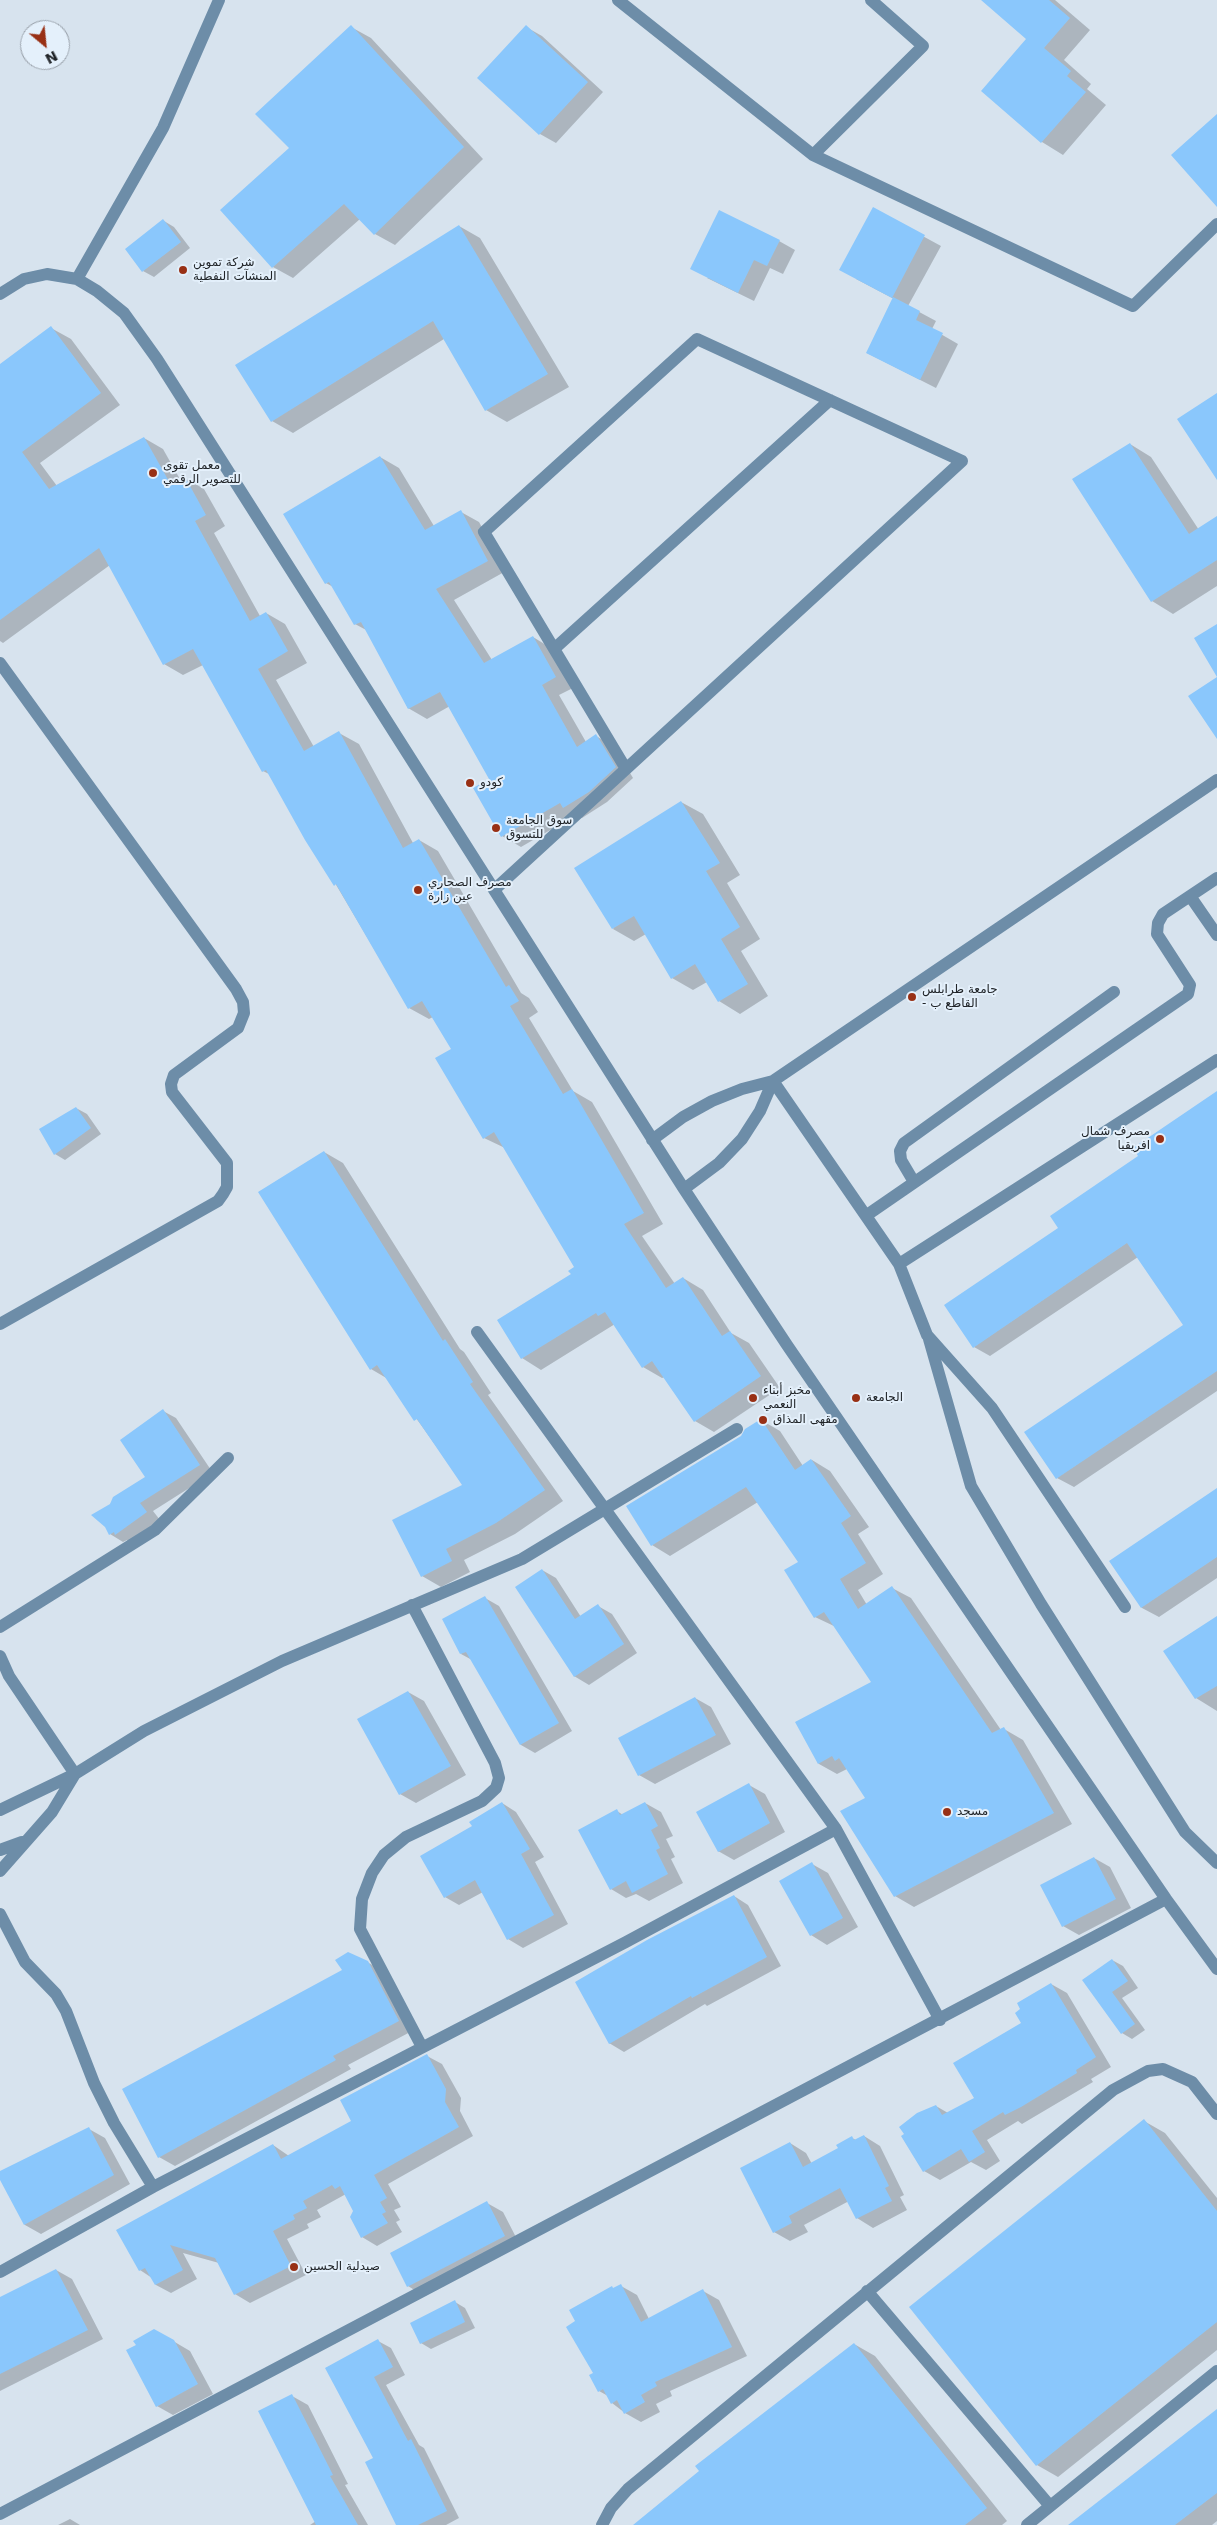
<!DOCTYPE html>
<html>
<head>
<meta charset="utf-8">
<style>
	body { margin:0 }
	#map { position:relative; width:1217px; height:2525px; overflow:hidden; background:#d7e3ee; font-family:"DejaVu Sans",sans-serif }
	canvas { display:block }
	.north { position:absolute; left:20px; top:20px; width:50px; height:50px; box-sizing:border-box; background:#e4f0fb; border:1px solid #969ea7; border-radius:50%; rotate:152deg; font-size:14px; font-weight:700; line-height:20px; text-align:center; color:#202428 }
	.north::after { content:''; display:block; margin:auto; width:18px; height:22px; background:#983015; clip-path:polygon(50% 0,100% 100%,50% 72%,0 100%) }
</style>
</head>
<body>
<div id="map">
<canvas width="1217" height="2525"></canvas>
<div class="north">N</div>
</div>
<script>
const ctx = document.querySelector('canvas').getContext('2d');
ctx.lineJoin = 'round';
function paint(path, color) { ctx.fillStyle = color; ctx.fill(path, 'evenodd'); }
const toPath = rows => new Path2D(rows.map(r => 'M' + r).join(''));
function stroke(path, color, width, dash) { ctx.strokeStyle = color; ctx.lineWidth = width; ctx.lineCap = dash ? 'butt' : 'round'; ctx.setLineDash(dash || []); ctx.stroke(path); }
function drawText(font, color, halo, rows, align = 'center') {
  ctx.font = font + ' "DejaVu Sans","Noto Sans Arabic",sans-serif'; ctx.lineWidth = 4; ctx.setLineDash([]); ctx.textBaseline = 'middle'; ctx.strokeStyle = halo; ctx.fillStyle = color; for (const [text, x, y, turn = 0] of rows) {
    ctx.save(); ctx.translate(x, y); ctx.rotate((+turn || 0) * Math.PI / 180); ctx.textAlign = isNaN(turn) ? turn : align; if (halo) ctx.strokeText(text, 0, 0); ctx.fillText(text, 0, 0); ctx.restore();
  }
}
paint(toPath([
	[997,0,1055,0,1090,30,1064,60,1091,84,1087,89,1106,105,1063,155,1042,142,982,91,1028,39],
	[351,27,371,38,483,159,395,245,375,234,360,219,293,278,273,267,291,148],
	[526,27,542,36,603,92,556,143,540,134,479,78],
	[873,209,941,246,908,306,936,321,932,329,958,344,936,388,867,353,894,299,856,279],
	[164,221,174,227,190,248,154,277,143,271],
	[459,226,480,238,569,387,507,422,486,410,444,339,293,433,272,421],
	[779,241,795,250,783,274,770,268,754,301,707,278],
	[51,328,71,339,120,405,40,463,57,486,144,438,163,449,181,481,185,478,204,489,225,526,214,533,260,616,266,613,285,624,307,663,276,680,314,747,339,733,359,744,413,843,419,840,438,851,521,993,529,998,538,1012,529,1018,573,1091,592,1102,663,1224,642,1236,675,1284,683,1278,703,1290,731,1333,749,1343,780,1388,714,1432,695,1421,665,1377,662,1378,643,1367,615,1324,541,1370,522,1358,576,1268,505,1148,484,1138,453,1049,433,1017,429,1019,409,1008,271,775,263,771,203,665,183,675,164,664,110,565,3,643,0,641,0,365],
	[1130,444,1151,457,1199,530,1217,517,1217,586,1173,614,1152,601],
	[380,457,399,468,434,526,461,512,479,522,506,571,454,600,492,660,533,637,551,648,573,688,559,695,586,742,596,736,614,746,633,778,607,802,582,818,576,815,521,847,502,836,475,789,491,780,450,706,427,719,408,708,368,631,355,624,335,588,326,583],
	[681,802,703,814,740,875,727,883,760,939,741,951,768,996,740,1014,719,1001,707,982,693,990,672,978,646,934,634,941,613,929],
	[1217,1098,1217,1391,1074,1487,1057,1478,1184,1325,1138,1257,990,1356,974,1347,1060,1228,1140,1157],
	[76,1108,87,1114,101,1134,65,1160,55,1154],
	[324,1152,343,1163,460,1349,464,1352,491,1393,488,1395,563,1501,515,1534,464,1560,470,1572,441,1587,422,1576,464,1485,388,1379,371,1369],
	[163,1411,176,1418,213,1473,153,1511,160,1520,129,1542,127,1540,123,1542,110,1534,110,1504,147,1478],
	[761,1420,780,1431,803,1466,812,1460,830,1471,869,1527,858,1534,883,1574,858,1590,867,1605,892,1588,911,1598,1001,1730,1004,1729,1023,1740,1072,1824,914,1907,895,1896,867,1799,847,1769,837,1774,819,1764,797,1723,873,1682,836,1627,815,1617,800,1562,758,1502,670,1556,652,1545,742,1437],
	[1217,1489,1217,1578,1159,1617,1142,1608,1111,1561],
	[542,1570,556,1578,581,1617,598,1606,612,1614,637,1653,589,1685,574,1676],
	[485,1598,499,1606,572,1731,535,1753,521,1745,472,1660,461,1654],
	[1217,1618,1217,1711,1196,1698,1165,1651],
	[408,1692,424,1701,466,1775,416,1803,400,1794],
	[695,1698,711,1707,731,1744,655,1784,639,1775],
	[749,1785,765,1794,785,1832,734,1860,718,1851],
	[502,1803,516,1812,544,1857,535,1862,568,1924,523,1948,508,1939,483,1892,459,1905,445,1897,474,1826],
	[645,1803,661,1812,673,1836,666,1839,675,1857,671,1859,683,1883,649,1901,636,1894,626,1898,611,1889,617,1811,623,1815],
	[1094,1858,1110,1867,1131,1908,1079,1935,1063,1926],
	[812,1864,828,1873,858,1927,827,1945,811,1935],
	[734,1896,748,1905,781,1966,707,2006,705,2004,624,2052,609,2043],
	[1112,1960,1123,1966,1138,1988,1122,1998,1145,2030,1132,2039,1122,2033,1084,1980],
	[367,1962,383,1971,414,2030,348,2065,351,2069,175,2166,159,2157],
	[1051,1984,1067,1993,1111,2067,1091,2079,1093,2082,1022,2124,1018,2121,987,2140,1000,2161,986,2170,971,2162,940,2180,924,2171,903,2136,936,2106,948,2113,976,2098,1022,2024],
	[427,2056,442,2064,461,2098,460,2111,473,2136,388,2184,401,2207,394,2210,400,2220,396,2222,402,2232,377,2246,362,2237,355,2211,346,2194,317,2210,321,2217,307,2224,309,2228,287,2239,306,2275,250,2303,235,2294,219,2263,183,2253,197,2279,171,2293,156,2285,152,2278,140,2270,273,2145,289,2156,353,2121],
	[1144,2121,1165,2133,1217,2198,1217,2350,1058,2477,1037,2465,910,2307],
	[89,2129,105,2138,130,2184,41,2234,25,2225,0,2177,0,2173],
	[864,2136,880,2146,904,2195,900,2197,907,2210,873,2228,857,2218,849,2201,804,2225,808,2232,790,2241,774,2232,790,2143,806,2153,812,2164,840,2149,852,2138,856,2140],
	[487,2203,503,2212,520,2245,424,2296,408,2286,391,2253],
	[56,2270,72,2279,103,2339,0,2391,0,2299],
	[621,2286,637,2295,649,2319,703,2291,719,2300,747,2356,670,2391,672,2396,656,2404,660,2412,641,2422,625,2413,612,2403,608,2396,599,2391,577,2322,614,2289],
	[455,2302,465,2308,475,2328,431,2349,421,2343],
	[173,2341,190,2351,213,2394,173,2415,157,2406],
	[378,2341,391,2348,405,2375,386,2385,419,2445,424,2448,459,2518,446,2525,398,2525,375,2459,326,2368],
	[854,2344,875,2356,1007,2521,1002,2525,635,2525],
	[292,2396,308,2405,348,2484,345,2485,368,2525,310,2525,316,2521],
	[1217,2410,1217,2521,1212,2525,1084,2525],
	[70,2519,80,2525,58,2525]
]), '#0003');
paint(toPath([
	[981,0,1049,0,1070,18,1044,48,1071,71,1067,76,1086,92,1041,143,981,91,1026,39],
	[351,25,464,147,374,235,344,204,272,268,220,210,289,148,255,114],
	[526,25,588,82,539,135,477,78],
	[1217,114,1217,207,1171,155],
	[873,207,925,235,892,298,839,270],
	[719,210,780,240,767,266,754,260,738,293,690,269],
	[163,219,181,242,142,272,125,249],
	[459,225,548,374,485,411,433,321,271,422,235,365],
	[893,297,920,311,916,320,943,333,920,380,866,353],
	[51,326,101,393,22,452,49,489,144,437,171,485,185,477,206,515,195,521,250,621,266,612,288,651,258,669,304,751,339,731,403,848,419,839,506,987,509,985,519,1001,510,1006,563,1094,572,1089,644,1213,624,1224,666,1288,683,1277,722,1336,730,1331,761,1376,694,1422,652,1361,642,1368,605,1312,598,1316,596,1313,521,1359,497,1320,571,1274,568,1271,574,1267,494,1132,483,1139,435,1058,451,1049,422,1001,408,1009,336,884,334,886,305,840,266,770,262,772,193,649,163,665,99,548,0,620,0,364],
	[1217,393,1217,480,1177,419],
	[1130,443,1189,534,1217,516,1217,560,1151,602,1072,479],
	[380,456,425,530,461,510,488,561,436,589,484,663,533,636,556,677,542,685,577,747,596,734,616,767,589,792,563,808,560,803,501,837,473,788,489,779,440,692,408,709,361,622,354,625,329,582,325,584,283,514],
	[1217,624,1217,739,1188,696,1217,677,1194,638],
	[681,801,720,863,706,871,740,927,721,939,748,984,718,1002,695,964,671,979,634,916,612,929,574,868],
	[1217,1091,1217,1371,1056,1479,1024,1432,1183,1325,1127,1243,973,1348,944,1305,1058,1228,1050,1216,1138,1156,1133,1148],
	[76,1107,91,1128,54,1155,39,1129],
	[324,1151,443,1341,445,1339,473,1382,470,1384,545,1490,496,1523,446,1549,452,1561,421,1577,392,1520,462,1485,417,1419,414,1421,377,1365,370,1370,258,1192],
	[163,1409,200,1465,140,1503,147,1512,115,1535,114,1532,109,1535,105,1527,91,1515,110,1504,113,1497,145,1477,120,1440],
	[761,1419,795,1470,811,1459,851,1516,841,1523,866,1563,840,1579,858,1609,892,1586,992,1733,1004,1727,1054,1813,894,1897,840,1811,865,1798,839,1758,835,1761,832,1756,818,1764,795,1722,871,1682,824,1612,814,1618,784,1570,798,1562,746,1487,651,1546,626,1506,741,1436,745,1429],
	[1217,1488,1217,1557,1141,1608,1109,1561],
	[542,1569,575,1619,598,1604,624,1644,574,1677,515,1587],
	[485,1596,559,1723,520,1745,466,1652,460,1654,442,1619],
	[1217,1616,1217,1686,1195,1699,1163,1651],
	[408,1691,451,1766,399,1795,357,1719],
	[695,1697,716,1735,638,1776,618,1738],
	[749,1783,770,1823,718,1852,696,1812],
	[502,1802,530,1849,521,1854,554,1915,507,1940,475,1880,444,1898,420,1856,472,1826,469,1822],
	[645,1802,658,1826,651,1830,660,1848,656,1850,668,1874,632,1893,626,1881,610,1890,578,1830,617,1809,620,1815],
	[1094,1857,1116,1899,1062,1927,1040,1885],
	[812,1862,843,1918,810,1936,779,1881],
	[734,1895,767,1957,692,1998,691,1996,609,2044,575,1982,647,1940],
	[348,1952,368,1961,399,2021,333,2056,336,2060,158,2158,122,2089,342,1970,335,1960],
	[1112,1959,1128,1981,1112,1992,1135,2024,1121,2034,1082,1980],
	[1051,1983,1096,2057,1076,2070,1077,2073,1021,2107,1005,2115,1003,2112,972,2131,985,2152,969,2162,961,2149,923,2172,901,2136,904,2134,899,2127,917,2113,936,2105,942,2115,974,2098,953,2063,1021,2023,1015,2013,1020,2009,1017,2003],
	[427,2054,446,2089,445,2102,459,2127,374,2175,387,2198,380,2202,386,2212,382,2214,388,2223,361,2238,350,2217,353,2211,340,2186,335,2189,332,2185,303,2201,307,2208,293,2215,295,2219,273,2231,291,2266,234,2295,215,2258,170,2245,183,2270,155,2285,145,2268,139,2271,116,2230,273,2144,281,2159,351,2121,340,2100],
	[1144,2119,1217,2211,1217,2322,1036,2466,909,2307],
	[89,2127,114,2175,24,2225,0,2180,0,2171],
	[864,2135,889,2186,885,2188,892,2201,856,2219,840,2188,789,2216,792,2223,773,2233,740,2168,790,2142,803,2167,838,2148,836,2145,852,2136,854,2140],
	[487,2201,505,2236,407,2287,390,2253],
	[56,2269,88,2330,0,2374,0,2297],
	[621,2284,641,2322,703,2289,732,2347,655,2382,657,2386,641,2395,645,2402,624,2414,617,2400,611,2404,603,2389,598,2392,589,2375,593,2373,566,2327,575,2321,569,2310,612,2286,613,2288],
	[455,2300,465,2322,420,2344,410,2323],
	[154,2329,174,2340,198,2384,156,2407,126,2350,136,2345,133,2341],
	[378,2339,393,2367,374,2377,408,2441,411,2439,447,2511,418,2525,396,2525,365,2462,373,2458,325,2368],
	[854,2343,987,2508,965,2525,633,2525,699,2471,695,2466],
	[292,2394,333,2475,330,2476,358,2525,316,2525,258,2411],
	[1217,2409,1217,2493,1175,2525,1068,2525]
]), '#8ac7fc');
stroke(toPath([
	[618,0,813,155,1133,306,1217,224],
	[813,155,923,46,871,0],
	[77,279,163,128,219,0],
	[0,294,24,279,47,274,77,279,97,291,124,313,157,359,684,1189,787,1345,1166,1899,1217,1969],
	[554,649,830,400],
	[0,663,236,989,243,1002,244,1013,238,1028,174,1075,171,1084,172,1092,227,1163,227,1187,223,1194,218,1201,0,1324],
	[494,890,962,461,697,339,484,532,626,769],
	[1190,896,1217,935],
	[652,1140,683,1117,712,1101,742,1089,773,1081],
	[914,1182,901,1160,900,1151,904,1143,1114,992],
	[684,1189,719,1163,742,1139,760,1111,773,1081],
	[867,1215,1188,994,1190,985,1157,934,1158,923,1163,914,1217,878],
	[899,1264,1217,1060],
	[477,1332,836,1829,940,2020],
	[929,1339,971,1486,1041,1604,1185,1832,1217,1863],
	[412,1605,495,1763,499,1778,496,1788,482,1801,406,1837,384,1855,372,1873,362,1899,360,1929,422,2047],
	[1125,1607,992,1408,927,1335,899,1264,773,1081,1217,780],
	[0,1627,155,1530,228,1458],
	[0,1656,9,1676,75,1774],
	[0,1810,75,1774,144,1731,282,1661,522,1559,737,1429],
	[0,1850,22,1842],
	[0,1871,52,1812,75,1774],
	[0,1914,25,1962,56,1994,66,2011,94,2083,114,2123,153,2187],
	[0,2272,153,2187,626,1942,836,1829],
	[867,2291,1050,2506],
	[0,2514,1166,1899],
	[602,2525,611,2508,628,2489,1113,2090,1148,2071,1163,2069,1192,2082,1217,2114],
	[1027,2525,1217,2371]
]), '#6d8da8', 12);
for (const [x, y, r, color] of [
	[183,270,5,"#983015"],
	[153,473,5,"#983015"],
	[470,783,5,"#983015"],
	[496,828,5,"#983015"],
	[418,890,5,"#983015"],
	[912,997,5,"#983015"],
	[1160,1139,5,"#983015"],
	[753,1398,5,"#983015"],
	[856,1398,5,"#983015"],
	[763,1420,5,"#983015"],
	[947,1812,5,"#983015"],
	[294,2267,5,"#983015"]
]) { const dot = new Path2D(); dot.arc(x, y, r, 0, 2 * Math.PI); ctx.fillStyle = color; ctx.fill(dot); stroke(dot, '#e4f0fb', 2); }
drawText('12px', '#202428', '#e4f0fb', [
	["شركة تموين",193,263],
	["المنشآت النفطية",193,277],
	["معمل تقوى",163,466],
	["للتصوير الرقمي",163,480],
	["كودو",480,783],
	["سوق الجامعة",506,821],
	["للتسوق",506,835],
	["مصرف الصحاري",428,883],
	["عين زارة",428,897],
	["جامعة طرابلس",922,990],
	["- القاطع ب",922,1004],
	["مصرف شمال",1150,1132,"right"],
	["افريقيا",1150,1146,"right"],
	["مخبز أبناء",763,1391],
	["النعمي",763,1405],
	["الجامعة",866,1398],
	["مقهى المذاق",773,1420],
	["مسجد",957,1812],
	["صيدلية الحسين",304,2267]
], 'left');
</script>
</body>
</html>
